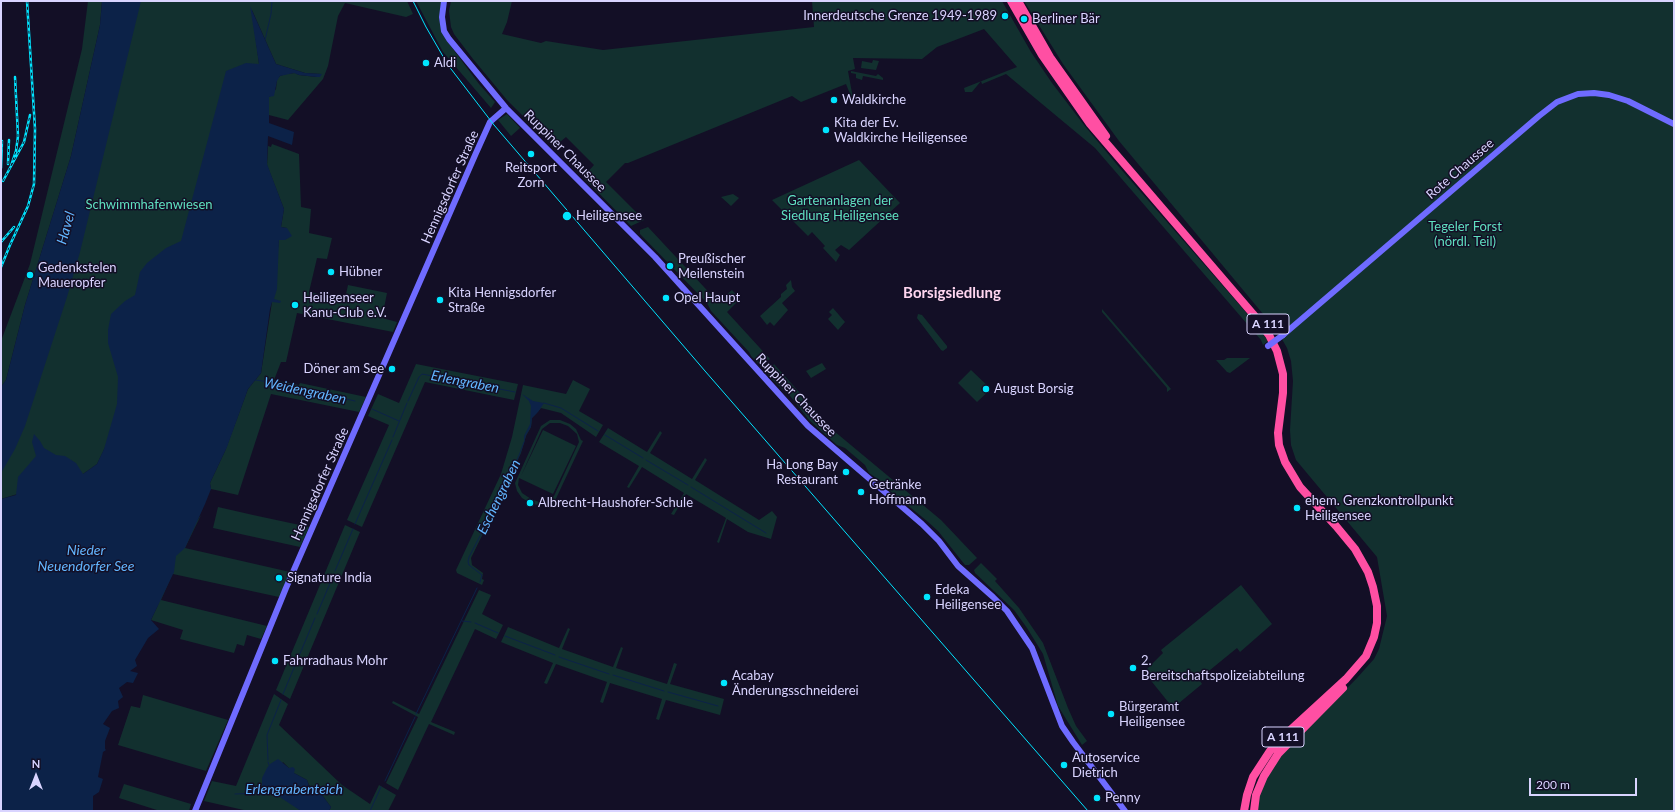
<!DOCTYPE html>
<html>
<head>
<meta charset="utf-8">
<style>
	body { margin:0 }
	#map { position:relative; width:1675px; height:812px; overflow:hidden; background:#130f26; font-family:Lato,sans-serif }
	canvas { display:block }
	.frame { position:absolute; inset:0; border:2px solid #d9d4ff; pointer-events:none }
	.north { position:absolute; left:16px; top:756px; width:40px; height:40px; -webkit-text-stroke:3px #130f26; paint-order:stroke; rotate:0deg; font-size:11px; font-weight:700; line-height:16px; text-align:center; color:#d9d4ff }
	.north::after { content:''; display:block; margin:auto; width:14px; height:18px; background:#d9d4ff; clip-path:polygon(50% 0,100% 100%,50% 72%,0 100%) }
	.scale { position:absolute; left:1529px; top:778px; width:108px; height:18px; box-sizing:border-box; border:2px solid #d9d4ff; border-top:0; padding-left:5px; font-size:12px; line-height:14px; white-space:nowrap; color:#d9d4ff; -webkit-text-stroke:3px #130f26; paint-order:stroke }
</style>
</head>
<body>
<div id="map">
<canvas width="1675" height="812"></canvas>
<div class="frame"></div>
<div class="north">N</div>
<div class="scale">200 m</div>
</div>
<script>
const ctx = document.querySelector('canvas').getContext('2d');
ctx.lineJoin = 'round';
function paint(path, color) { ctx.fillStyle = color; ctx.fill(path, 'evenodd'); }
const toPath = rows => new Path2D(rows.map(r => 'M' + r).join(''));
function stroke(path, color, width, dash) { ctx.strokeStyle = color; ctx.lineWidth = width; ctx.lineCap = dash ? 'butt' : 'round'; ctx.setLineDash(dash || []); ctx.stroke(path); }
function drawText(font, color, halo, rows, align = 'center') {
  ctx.font = font + ' Lato,sans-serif'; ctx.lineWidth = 3; ctx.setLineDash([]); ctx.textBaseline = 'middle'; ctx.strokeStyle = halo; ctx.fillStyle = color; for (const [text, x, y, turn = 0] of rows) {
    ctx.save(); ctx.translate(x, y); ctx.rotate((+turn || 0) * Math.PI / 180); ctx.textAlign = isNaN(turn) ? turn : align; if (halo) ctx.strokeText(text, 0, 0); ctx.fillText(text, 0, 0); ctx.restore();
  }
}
paint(toPath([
	[88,1,102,1,100,25,71,156,25,305,6,380,1,387,1,341,30,264,82,49],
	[138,1,407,1,413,14,406,17,345,3,338,16,328,66,323,79,288,120,269,115,269,97,276,89,277,79,280,76,286,74,295,73,299,75,317,77,321,74,305,73,276,64,252,10,259,64,209,220,118,421,97,464,83,474,1,499,1,466],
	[416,1,442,1,440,8,440,20,447,41,479,84,495,102,491,108,443,52],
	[451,1,512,1,507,22,502,34,541,43,546,41,603,50,814,27,812,1,1002,1,1031,52,1052,83,1084,125,1119,167,1250,317,1268,341,1263,345,1261,340,1095,148,1006,74,982,84,981,81,972,92,965,92,964,88,1017,67,984,29,937,47,922,59,853,58,855,69,848,71,854,104,846,84,801,102,792,96,628,163,625,163,606,182,644,220,631,226,583,177,594,165,566,137,554,147,507,100,473,59,454,34,451,27,449,11],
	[1024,1,1674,1,1674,811,1257,811,1260,791,1275,762,1357,678,1374,659,1379,649,1387,616,1377,557,1296,460,1291,445,1290,430,1293,381,1291,361,1287,348,1278,332,1119,141,1063,64],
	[873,60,879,61,876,70,861,68,862,61,872,63],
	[851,71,876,76,878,74,883,78,883,80,863,76,862,80,856,78,856,74,851,73],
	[507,114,520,128,511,136,498,120],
	[272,144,299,154,301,207,311,209,309,233,332,238,327,259,317,258,309,292,345,299,348,285,387,293,382,318,397,322,393,332,297,313,286,362,281,362,274,380,299,385,300,383,366,397,359,412,271,394,238,495,211,489,210,483,225,451,248,389,261,373,272,302,279,239,287,228,281,227,284,209,267,165,268,146,271,147],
	[859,160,900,203,849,250,841,245,835,250,840,255,836,262,823,248,825,246,812,232,808,236,772,200],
	[733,194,739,198,731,206,721,197],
	[648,227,718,302,732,290,740,299,727,312,770,359,762,364,759,364,751,356,749,352,711,311,707,303,640,234,640,230],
	[791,280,792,287,795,291,782,303,788,310,774,326,770,322,767,325,760,316,781,297,781,294,787,289,786,285],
	[833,308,845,322,838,330,828,319,832,315,829,312],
	[1102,309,1171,389,1167,392,1167,388,1102,312],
	[918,314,922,315,947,346,947,348,943,351,941,350,917,318],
	[1227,358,1250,358,1230,373,1227,372,1216,360,1224,360],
	[822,363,826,369,811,378,806,371],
	[416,364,518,384,514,400,425,382,362,527,347,520,389,425,368,416,378,394,399,403],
	[774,364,834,431,941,520,977,558,969,565,965,565,938,531,927,521,885,487,882,482,869,473,865,465,845,448,837,445,809,420,787,392,782,389,768,375],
	[971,370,991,389,977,402,958,383],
	[573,380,590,389,579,411,603,425,596,437,561,413,541,408,532,418,531,427,526,436,521,453,502,495,471,558,472,565,483,573,482,579,484,580,482,585,457,573,456,570,501,474,512,437,523,385,566,394],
	[550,420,560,420,570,424,576,429,581,440,583,441,553,505,550,503,540,505,532,504,522,498,517,491,515,483,541,426],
	[550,423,560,423,568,426,577,434,579,442,554,496,548,501,539,502,531,499,522,493,518,485,519,478,553,494,576,446,543,430,521,476,542,429],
	[608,428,647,452,660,431,662,433,650,453,692,479,705,458,707,460,695,480,759,520,772,511,777,517,771,539,748,532,727,519,719,543,717,542,726,518,686,494,674,515,671,514,684,493,642,467,629,488,627,487,639,466,599,442],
	[218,507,253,515,309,527,300,547,213,528],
	[201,515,185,548,290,572,279,597,173,574,170,558],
	[345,525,360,532,290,699,276,690],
	[981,563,997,579,995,581,1019,608,1043,643,1068,708,1076,726,1087,741,1082,745,1058,706,1043,654,1027,628,1014,610,975,573,974,570],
	[172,575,161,600,267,626,261,639,247,635,244,646,237,644,234,653,180,639,183,630,151,620,158,605,160,594],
	[1241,585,1272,624,1240,652,1237,648,1199,679,1202,684,1173,708,1144,672,1163,653,1161,650],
	[479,590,491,595,482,614,503,625,496,639,475,629,431,722,455,732,454,735,429,724,398,790,386,783,418,717,392,703,393,701,419,714],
	[508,627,559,648,568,628,570,629,562,649,613,667,621,647,623,648,616,668,667,684,674,663,677,664,670,684,724,699,720,715,666,700,659,720,656,719,662,699,610,683,603,703,600,702,607,682,556,664,547,684,544,683,553,663,501,642],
	[274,694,288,704,279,725,342,785,370,804,379,785,396,795,388,811,329,811,331,807,322,795,320,795,309,785,307,780,294,773,283,762,265,790,273,788,301,811,248,811,204,801,212,781,236,786],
	[143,695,228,720,206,771,118,745,131,706,140,708],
	[124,784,191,804,189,811,160,811,119,798]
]), '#12302f');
paint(toPath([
	[102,1,141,1,80,252,67,297,25,426,15,449,1,473,1,387,6,380,25,305,71,156,100,25],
	[250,6,276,64,305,73,322,74,320,77,317,77,299,75,294,73,280,76,277,81,274,96,269,97,269,123,294,132,292,145,268,136,267,164,284,209,281,227,287,228,292,236,285,240,279,240,277,289,274,299,281,301,280,303,272,302,270,309,261,373,248,389,227,447,210,483,211,489,205,504,185,548,176,556,174,572,151,620,159,629,148,638,135,660,137,666,130,671,138,673,133,683,127,682,119,688,123,697,118,701,119,708,112,711,103,724,110,728,105,741,105,749,106,750,103,752,98,777,103,779,99,792,93,796,93,811,1,811,1,499,16,495,18,477,36,456,32,442,34,434,40,441,44,448,56,455,65,456,76,463,83,474,97,464,104,449,117,404,118,377,108,343,108,330,111,314,125,301,135,295,140,272,147,263,166,248,181,241,226,71,246,63,259,64],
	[522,394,533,401,544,403,538,412,532,418,531,427,526,435,524,443,524,436,530,424,531,406,529,401],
	[278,759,289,768,293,767,295,769,294,773,307,780,309,786,320,795,322,795,331,807,329,811,301,811,275,794,273,788,262,790,262,778,267,768,270,764]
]), '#0c2248');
stroke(toPath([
	[265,40,271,14,272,1],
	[255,380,276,383,355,401],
	[408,401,419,377,422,374,515,392],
	[544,403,561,408,598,431],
	[372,409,399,421],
	[605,435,643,458],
	[393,437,407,403],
	[646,460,688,485],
	[691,487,766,533],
	[355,524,392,440],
	[335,571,353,529],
	[480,582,482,575,469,565,468,562,469,557,501,496,520,453,524,442],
	[317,614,334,574],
	[462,621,471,622],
	[475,623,498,633],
	[505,636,555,655],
	[559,657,609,674],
	[613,675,664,691],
	[668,692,718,706],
	[283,694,315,618],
	[416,714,477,588],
	[268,760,267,735,281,700],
	[268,762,269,765],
	[385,781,415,717],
	[262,793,264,792,264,790],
	[235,794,260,793],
	[370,811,381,787]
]), '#0c2248', 1);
stroke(toPath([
	[444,1,442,17,444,31,449,39,506,108,655,257,808,426,922,524,939,541,958,566,993,597,1007,611,1032,648,1062,726,1073,742,1125,811],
	[1283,335,1539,116,1557,102,1578,94,1594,93,1609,95,1628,101,1674,124],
	[195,811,286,588,476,153,490,122,506,108]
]), '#6f6bff', 6);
stroke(toPath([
	[1011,1,1042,55,1090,124,1253,314,1269,335,1277,351,1283,374,1283,393,1278,433,1279,445,1285,462,1300,487,1336,526,1355,549,1368,572,1373,587,1377,606,1377,623,1374,637,1366,656,1346,679,1285,735,1270,751,1253,777,1247,795,1244,811],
	[1018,1,1050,57,1106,136],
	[1254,811,1256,795,1264,776,1278,754,1343,688]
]), '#ff4fa3', 8);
stroke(toPath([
	[413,1,426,27,448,65,494,125,705,371,1088,811]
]), '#00e5ff', 1);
const rail = toPath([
	[8,164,9,140],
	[11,166,16,151,18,136,15,77],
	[1,168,2,141],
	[3,181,24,142,30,115],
	[1,242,14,227],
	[1,267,10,245,28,206,34,184,35,129,27,1]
]);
stroke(rail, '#00e5ff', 2.5);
stroke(rail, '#130f26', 1, [3]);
stroke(toPath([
	[1268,346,1283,335]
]), '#6f6bff', 6);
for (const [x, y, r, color] of [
	[1005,16,4,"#00e5ff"],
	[1024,19,4,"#00e5ff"],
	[426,63,4,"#00e5ff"],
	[834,100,4,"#00e5ff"],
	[826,130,4,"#00e5ff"],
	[531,154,4,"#00e5ff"],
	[567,216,5,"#00e5ff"],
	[670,266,4,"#00e5ff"],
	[331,272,4,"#00e5ff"],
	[30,275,4,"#00e5ff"],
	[666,298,4,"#00e5ff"],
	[440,300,4,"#00e5ff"],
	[295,305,4,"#00e5ff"],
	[392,369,4,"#00e5ff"],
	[986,389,4,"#00e5ff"],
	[846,472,4,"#00e5ff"],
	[861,492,4,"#00e5ff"],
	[530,503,4,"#00e5ff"],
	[1297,508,4,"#00e5ff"],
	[279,578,4,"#00e5ff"],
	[927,597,4,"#00e5ff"],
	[275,661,4,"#00e5ff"],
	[1133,668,4,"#00e5ff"],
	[724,683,4,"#00e5ff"],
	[1111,714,4,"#00e5ff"],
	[1064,765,4,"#00e5ff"],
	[1097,798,4,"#00e5ff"]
]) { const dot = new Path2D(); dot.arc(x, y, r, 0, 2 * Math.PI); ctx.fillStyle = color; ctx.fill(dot); stroke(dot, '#130f26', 1.5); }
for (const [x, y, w] of [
	[1268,324,42],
	[1283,737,42]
]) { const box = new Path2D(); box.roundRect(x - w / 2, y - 10, w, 20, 3); ctx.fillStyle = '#130f26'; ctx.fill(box); stroke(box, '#d9d4ff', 1); }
drawText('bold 12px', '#d9d4ff', null, [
	["A 111",1268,324],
	["A 111",1283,737]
]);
drawText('13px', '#d9d4ff', '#130f26', [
	["Innerdeutsche Grenze 1949-1989",997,16,"right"],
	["Berliner Bär",1032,19],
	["Aldi",434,63],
	["Waldkirche",842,100],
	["Kita der Ev.",834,123],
	["Waldkirche Heiligensee",834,138],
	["Reitsport",531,168,"center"],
	["Zorn",531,183,"center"],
	["Heiligensee",576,216],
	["Preußischer",678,259],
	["Meilenstein",678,274],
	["Gedenkstelen",38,268],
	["Maueropfer",38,283],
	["Hübner",339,272],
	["Kita Hennigsdorfer",448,293],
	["Straße",448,308],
	["Heiligenseer",303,298],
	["Kanu-Club e.V.",303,313],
	["Opel Haupt",674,298],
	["Döner am See",384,369,"right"],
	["August Borsig",994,389],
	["Ha Long Bay",838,465,"right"],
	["Restaurant",838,480,"right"],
	["Getränke",869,485],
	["Hoffmann",869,500],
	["ehem. Grenzkontrollpunkt",1305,501],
	["Heiligensee",1305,516],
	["Albrecht-Haushofer-Schule",538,503],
	["Signature India",287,578],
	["Edeka",935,590],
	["Heiligensee",935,605],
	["Fahrradhaus Mohr",283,661],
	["2.",1141,661],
	["Bereitschaftspolizeiabteilung",1141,676],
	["Acabay",732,676],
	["Änderungsschneiderei",732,691],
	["Bürgeramt",1119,707],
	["Heiligensee",1119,722],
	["Autoservice",1072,758],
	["Dietrich",1072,773],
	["Penny",1105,798]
], 'left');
drawText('13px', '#d9d4ff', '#130f26', [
	["Ruppiner Chaussee",565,151,45],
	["Rote Chaussee",1460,169,-41],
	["Hennigsdorfer Straße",450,187,-66],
	["Ruppiner Chaussee",796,395,46],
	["Hennigsdorfer Straße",320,484,-66]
]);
drawText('13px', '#5fe0c0', '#130f26', [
	["Gartenanlagen der",840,201],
	["Siedlung Heiligensee",840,216],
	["Schwimmhafenwiesen",149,205],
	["Tegeler Forst",1465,227],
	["(nördl. Teil)",1465,242]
]);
drawText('italic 14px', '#62b6ff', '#130f26', [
	["Havel",66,228,-74],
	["Erlengraben",465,382,11],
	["Weidengraben",305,391,12],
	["Eschengraben",499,497,-64],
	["Nieder",86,550],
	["Neuendorfer See",86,566],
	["Erlengrabenteich",294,789]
]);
drawText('bold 15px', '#ffd6f0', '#130f26', [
	["Borsigsiedlung",952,293]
]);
</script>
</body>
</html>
